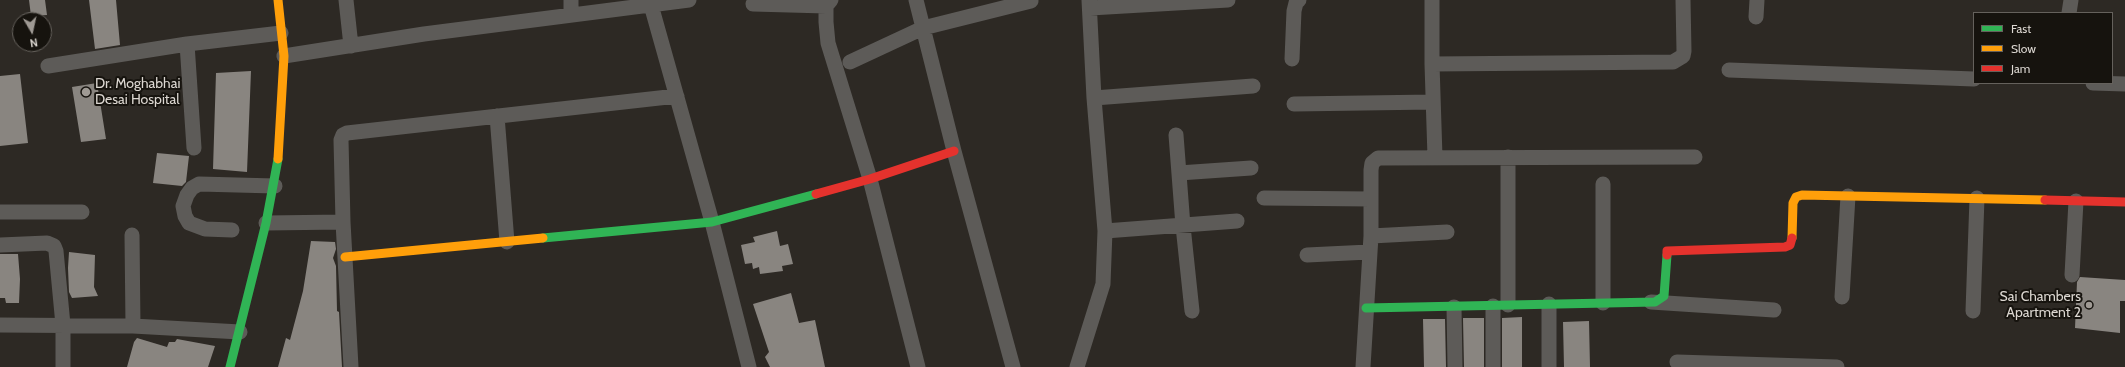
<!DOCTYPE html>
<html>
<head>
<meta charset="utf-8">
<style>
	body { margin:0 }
	#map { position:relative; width:2125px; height:367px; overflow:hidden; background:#2d2924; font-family:Cabin,sans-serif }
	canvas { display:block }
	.legend { position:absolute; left:1973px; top:12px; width:140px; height:72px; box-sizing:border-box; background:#16130e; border:1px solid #65615c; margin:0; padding:5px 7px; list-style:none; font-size:12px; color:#dcd7d1 }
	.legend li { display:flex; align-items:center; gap:8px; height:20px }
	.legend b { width:20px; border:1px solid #65615c }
	.north { position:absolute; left:12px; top:12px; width:40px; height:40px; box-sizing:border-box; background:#16130e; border:1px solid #65615c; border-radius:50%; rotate:171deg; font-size:11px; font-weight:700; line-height:16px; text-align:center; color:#dcd7d1 }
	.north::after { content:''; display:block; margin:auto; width:14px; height:18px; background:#9f9a94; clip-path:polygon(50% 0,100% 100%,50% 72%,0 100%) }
</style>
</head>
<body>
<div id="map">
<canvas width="2125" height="367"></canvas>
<ul class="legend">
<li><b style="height:5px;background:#30b455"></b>Fast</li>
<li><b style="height:5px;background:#ff9f0a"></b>Slow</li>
<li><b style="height:5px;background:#e5322d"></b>Jam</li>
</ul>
<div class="north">N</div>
</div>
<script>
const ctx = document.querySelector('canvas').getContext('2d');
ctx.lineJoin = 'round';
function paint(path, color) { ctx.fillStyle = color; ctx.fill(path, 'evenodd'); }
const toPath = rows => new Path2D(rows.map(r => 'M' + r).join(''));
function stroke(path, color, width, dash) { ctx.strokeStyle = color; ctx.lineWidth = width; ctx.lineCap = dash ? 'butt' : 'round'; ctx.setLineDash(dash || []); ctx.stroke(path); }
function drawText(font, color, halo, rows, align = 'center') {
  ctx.font = font + ' Cabin,sans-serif'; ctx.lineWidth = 4; ctx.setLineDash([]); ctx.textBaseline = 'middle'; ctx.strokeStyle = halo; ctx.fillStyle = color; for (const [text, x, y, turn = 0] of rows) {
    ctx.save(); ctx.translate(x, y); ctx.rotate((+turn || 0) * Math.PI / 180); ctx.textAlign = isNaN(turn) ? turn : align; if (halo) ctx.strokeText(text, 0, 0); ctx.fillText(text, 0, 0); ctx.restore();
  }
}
paint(toPath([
	[29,0,45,0,47,15,31,16],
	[89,0,116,0,120,45,95,49],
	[251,71,247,172,213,169,216,73],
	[20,74,28,143,0,146,0,76],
	[97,83,106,139,81,142,72,87],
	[157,153,189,156,186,182,182,186,153,183],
	[777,231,780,246,788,244,793,264,782,266,783,271,760,274,759,267,753,269,752,263,745,264,741,245,755,242,753,237],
	[311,241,335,242,336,249,333,258,336,266,337,311,339,312,342,367,278,367,286,338,290,340,303,291],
	[69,252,95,255,94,287,98,296,72,298,69,292,68,268],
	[0,254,18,254,20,279,19,303,6,303,5,298,0,298],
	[2080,277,2125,280,2125,301,2120,301,2120,333,2075,328,2077,282],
	[791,293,799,323,815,320,825,367,770,367,765,357,769,352,753,304],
	[1522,317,1522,367,1502,367,1502,318],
	[1463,318,1484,318,1484,367,1464,367],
	[1423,319,1445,319,1446,367,1424,367],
	[1589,321,1590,367,1564,367,1563,322],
	[137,338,167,347,169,342,175,342,177,339,215,346,208,367,127,367,134,342]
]), '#898580');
stroke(toPath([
	[346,0,351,46],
	[571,0,571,15],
	[831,0,826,6,826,22,828,43,870,179,918,367],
	[916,0,954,151,1013,367],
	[1432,0,1432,64,1435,157],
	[753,4,826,6],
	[651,5,712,222,749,367],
	[1090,8,1228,0],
	[2069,13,2071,0],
	[1756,17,1757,0],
	[187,44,194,148],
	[284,56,424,34,689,0],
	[1292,59,1294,11,1296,3,1299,0],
	[850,62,923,28,1031,1],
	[1432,64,1673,62,1683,56,1684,51,1683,0],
	[48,66,187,44,281,33],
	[1729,70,1974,79],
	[2093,83,2125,84],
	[1094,98,1253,86],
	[1294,104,1433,102],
	[497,116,507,242],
	[1176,135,1183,226,1192,311],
	[1508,157,1508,305],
	[1179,173,1251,168],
	[1603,184,1603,303],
	[1264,198,1371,199],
	[0,212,82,212],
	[266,223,343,222],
	[232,230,205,229,189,223,185,216,183,206,187,195,192,188,199,184,275,186],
	[1105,231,1237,221],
	[132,235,133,326],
	[1371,236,1447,232],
	[0,245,47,243,54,246,56,251,63,325,63,367],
	[1307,255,1369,252],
	[2072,275,2076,201],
	[1842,297,1848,196],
	[1651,302,1774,310],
	[1549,304,1549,367],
	[1454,307,1455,367],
	[1973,311,1977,198],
	[0,325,133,326,240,332],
	[1677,362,1837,367],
	[351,367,343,222,341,140,343,135,347,133,677,96],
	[1077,367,1103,284,1105,231,1094,98,1089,0],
	[1363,367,1371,236,1371,170,1372,163,1378,158,1695,157],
	[1493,367,1493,306]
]), '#5d5b58', 15);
stroke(toPath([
	[543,238,712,222,816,194],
	[1366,308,1655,302,1664,296,1667,255],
	[230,367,266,223,278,159]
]), '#30b455', 9);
stroke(toPath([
	[278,0,284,56,278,159],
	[1792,238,1793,203,1796,197,1802,195,2045,200],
	[345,257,543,238]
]), '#ff9f0a', 9);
stroke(toPath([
	[816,194,870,179,954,151],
	[2045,200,2125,202],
	[1667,255,1667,251,1785,247,1790,245,1792,238]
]), '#e5322d', 9);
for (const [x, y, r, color] of [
	[86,92,5,"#9f9a94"],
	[2089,305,4,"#9f9a94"]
]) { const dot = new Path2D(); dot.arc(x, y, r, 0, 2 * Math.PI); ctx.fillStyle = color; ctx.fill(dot); stroke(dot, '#16130e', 1.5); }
drawText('14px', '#dcd7d1', '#16130e', [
	["Dr. Moghabhai",95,84],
	["Desai Hospital",95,100],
	["Sai Chambers",2081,297,"right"],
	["Apartment 2",2081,313,"right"]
], 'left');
</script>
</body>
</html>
